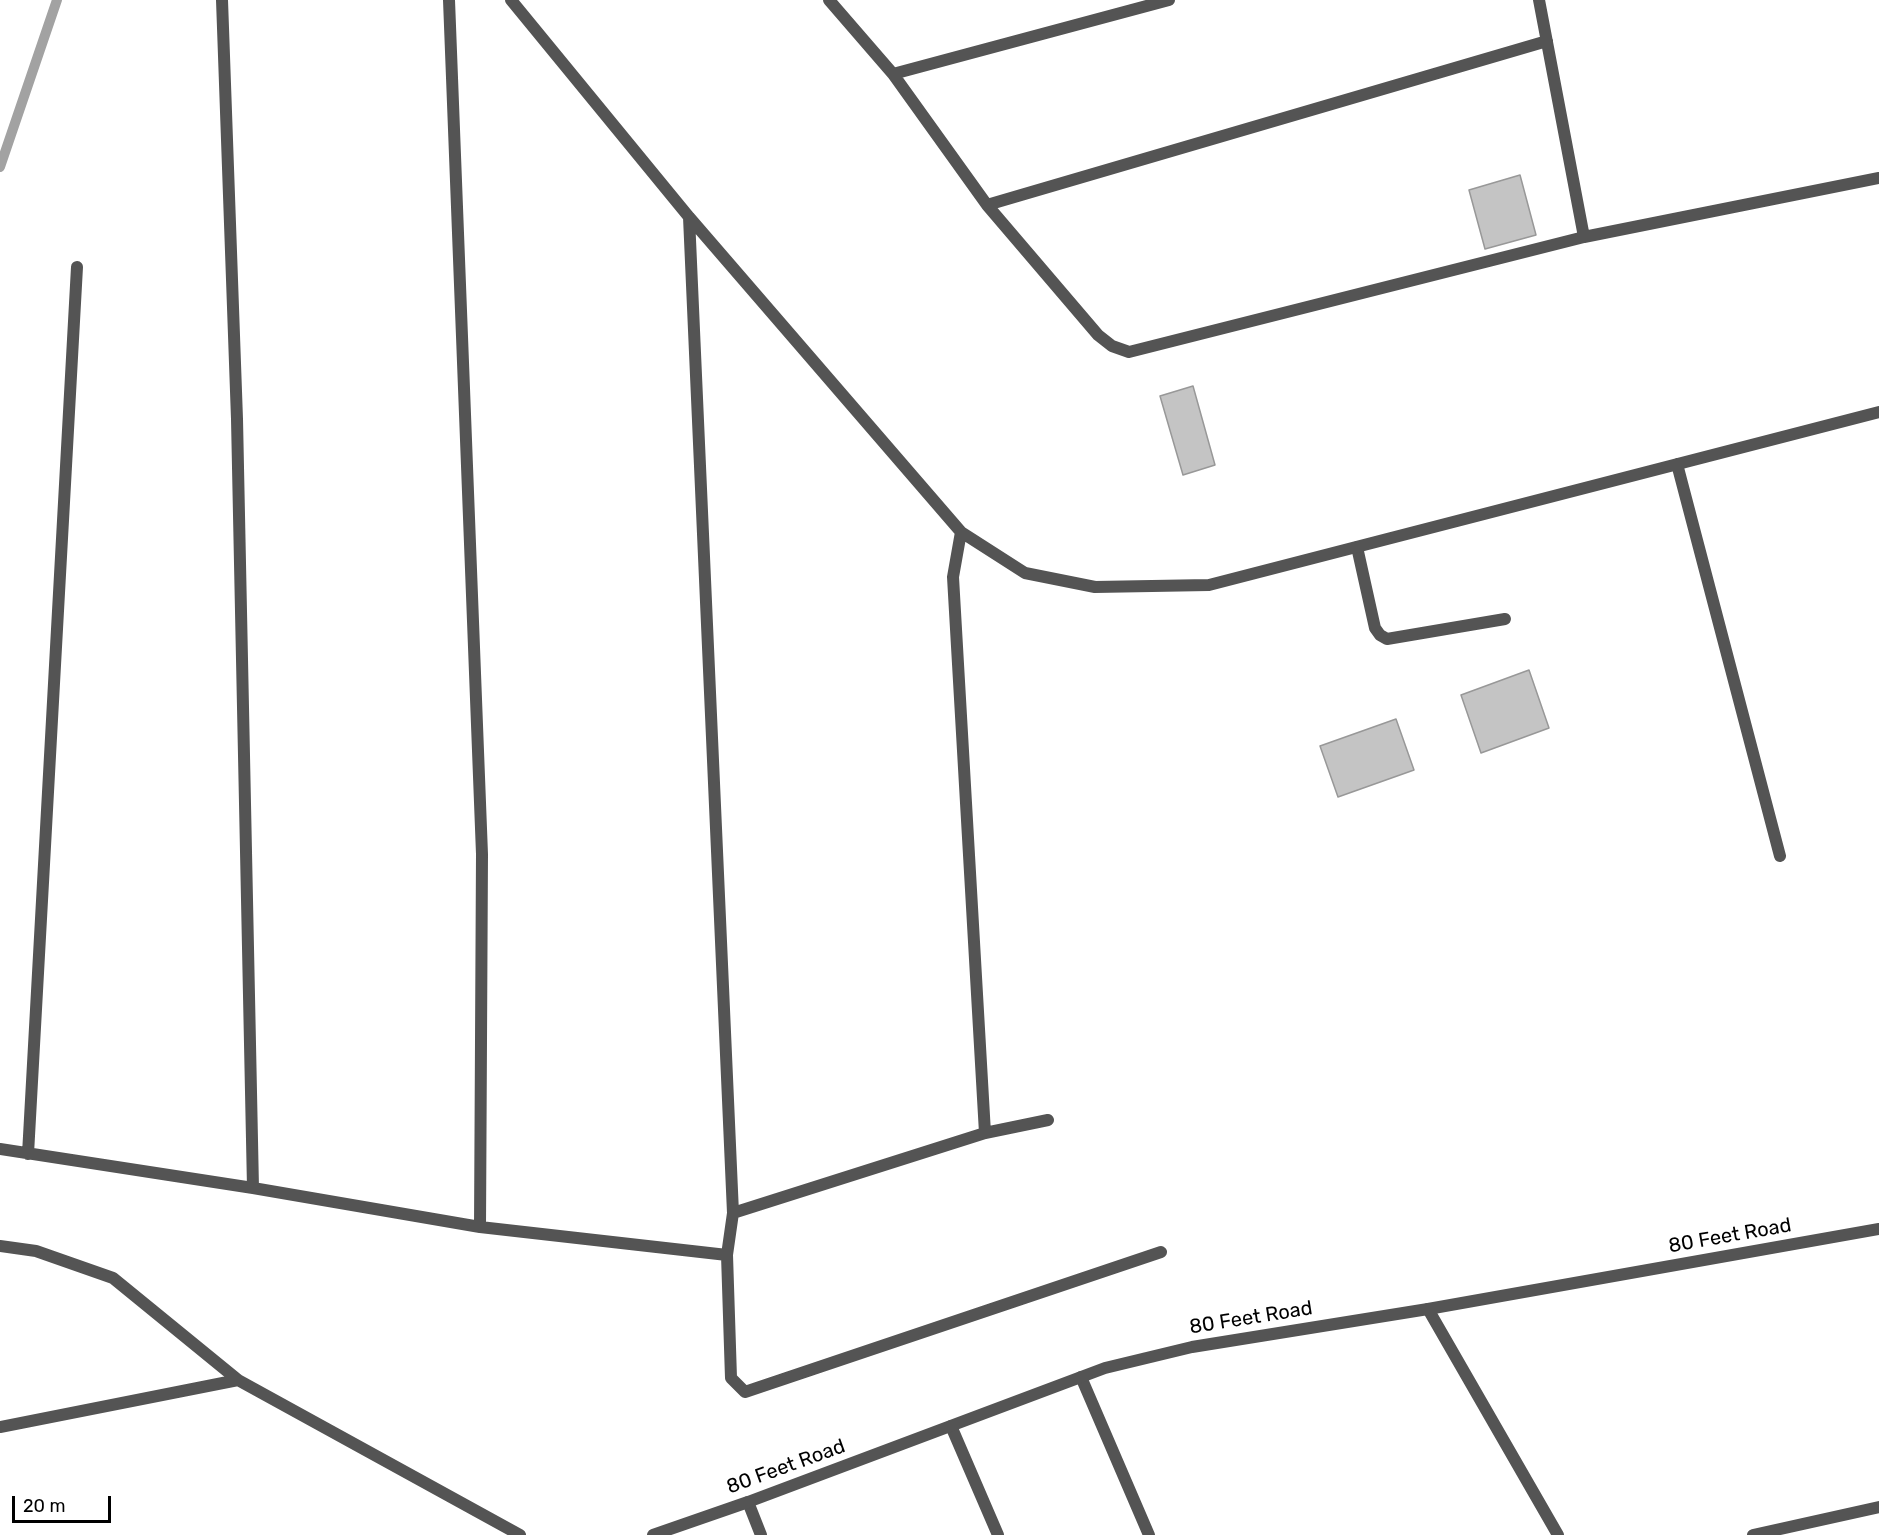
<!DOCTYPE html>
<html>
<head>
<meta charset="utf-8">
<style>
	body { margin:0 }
	#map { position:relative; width:1879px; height:1535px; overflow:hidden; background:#fff; font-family:Rubik,sans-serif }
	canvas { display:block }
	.scale { position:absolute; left:12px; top:1496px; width:99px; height:27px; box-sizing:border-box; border:3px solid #000; border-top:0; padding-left:8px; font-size:18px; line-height:21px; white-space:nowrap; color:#000; -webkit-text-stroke:4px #fff; paint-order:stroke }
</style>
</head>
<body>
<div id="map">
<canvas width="1879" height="1535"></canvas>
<div class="scale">20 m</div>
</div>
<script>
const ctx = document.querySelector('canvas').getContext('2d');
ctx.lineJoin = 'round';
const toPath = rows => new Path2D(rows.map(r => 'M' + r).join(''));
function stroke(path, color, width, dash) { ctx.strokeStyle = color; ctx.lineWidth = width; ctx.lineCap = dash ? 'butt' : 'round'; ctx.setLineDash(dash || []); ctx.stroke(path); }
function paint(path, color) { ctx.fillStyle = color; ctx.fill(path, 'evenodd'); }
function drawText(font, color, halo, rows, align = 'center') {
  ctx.font = font + ' Rubik,sans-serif'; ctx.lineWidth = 5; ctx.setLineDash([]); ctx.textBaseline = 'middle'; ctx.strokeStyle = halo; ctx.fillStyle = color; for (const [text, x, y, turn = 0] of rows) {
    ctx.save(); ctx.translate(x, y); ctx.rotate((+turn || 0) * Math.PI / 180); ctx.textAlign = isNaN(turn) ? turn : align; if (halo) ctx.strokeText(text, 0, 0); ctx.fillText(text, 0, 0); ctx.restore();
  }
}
stroke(toPath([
	[0,167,57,0]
]), '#a2a2a2', 10);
const building = toPath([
	[1520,175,1536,235,1485,249,1469,190,1520,175],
	[1193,386,1215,465,1183,475,1160,396,1193,386],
	[1529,670,1549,728,1481,753,1461,695,1529,670],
	[1396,719,1414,770,1338,797,1320,746,1396,719]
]);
paint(building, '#c4c4c4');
stroke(building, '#989898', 1.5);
stroke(toPath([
	[1357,547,1375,628,1380,635,1387,639,1505,619]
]), '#545454', 12);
stroke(toPath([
	[222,0,237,419,253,1188],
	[449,0,482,854,480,1227],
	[511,0,689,217,961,532],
	[829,0,893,74,987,205,1098,335,1112,346,1129,352,1584,237,1879,178],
	[1539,0,1584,237],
	[893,74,1169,0],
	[987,205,1547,41],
	[689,217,733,1213],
	[1677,464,1780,856],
	[985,1133,1048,1120],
	[0,1149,253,1188,480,1227,727,1255,733,1213,985,1133,953,577,961,532,1025,573,1095,587,1209,585,1879,412],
	[28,1154,77,267],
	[0,1246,36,1251,113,1278,238,1380,520,1535],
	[727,1255,731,1378,745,1392,1161,1252],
	[1428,1309,1558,1535],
	[1081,1377,1149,1535],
	[951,1426,998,1535],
	[0,1427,238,1380],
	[748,1502,761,1535],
	[1753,1535,1879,1507]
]), '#545454', 12);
stroke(toPath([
	[653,1535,748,1502,1105,1368,1192,1347,1428,1309,1879,1229]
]), '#545454', 12);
drawText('20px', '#000', '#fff', [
	["80 Feet Road",1730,1236,-10],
	["80 Feet Road",1251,1318,-9],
	["80 Feet Road",786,1467,-20]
]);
</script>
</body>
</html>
